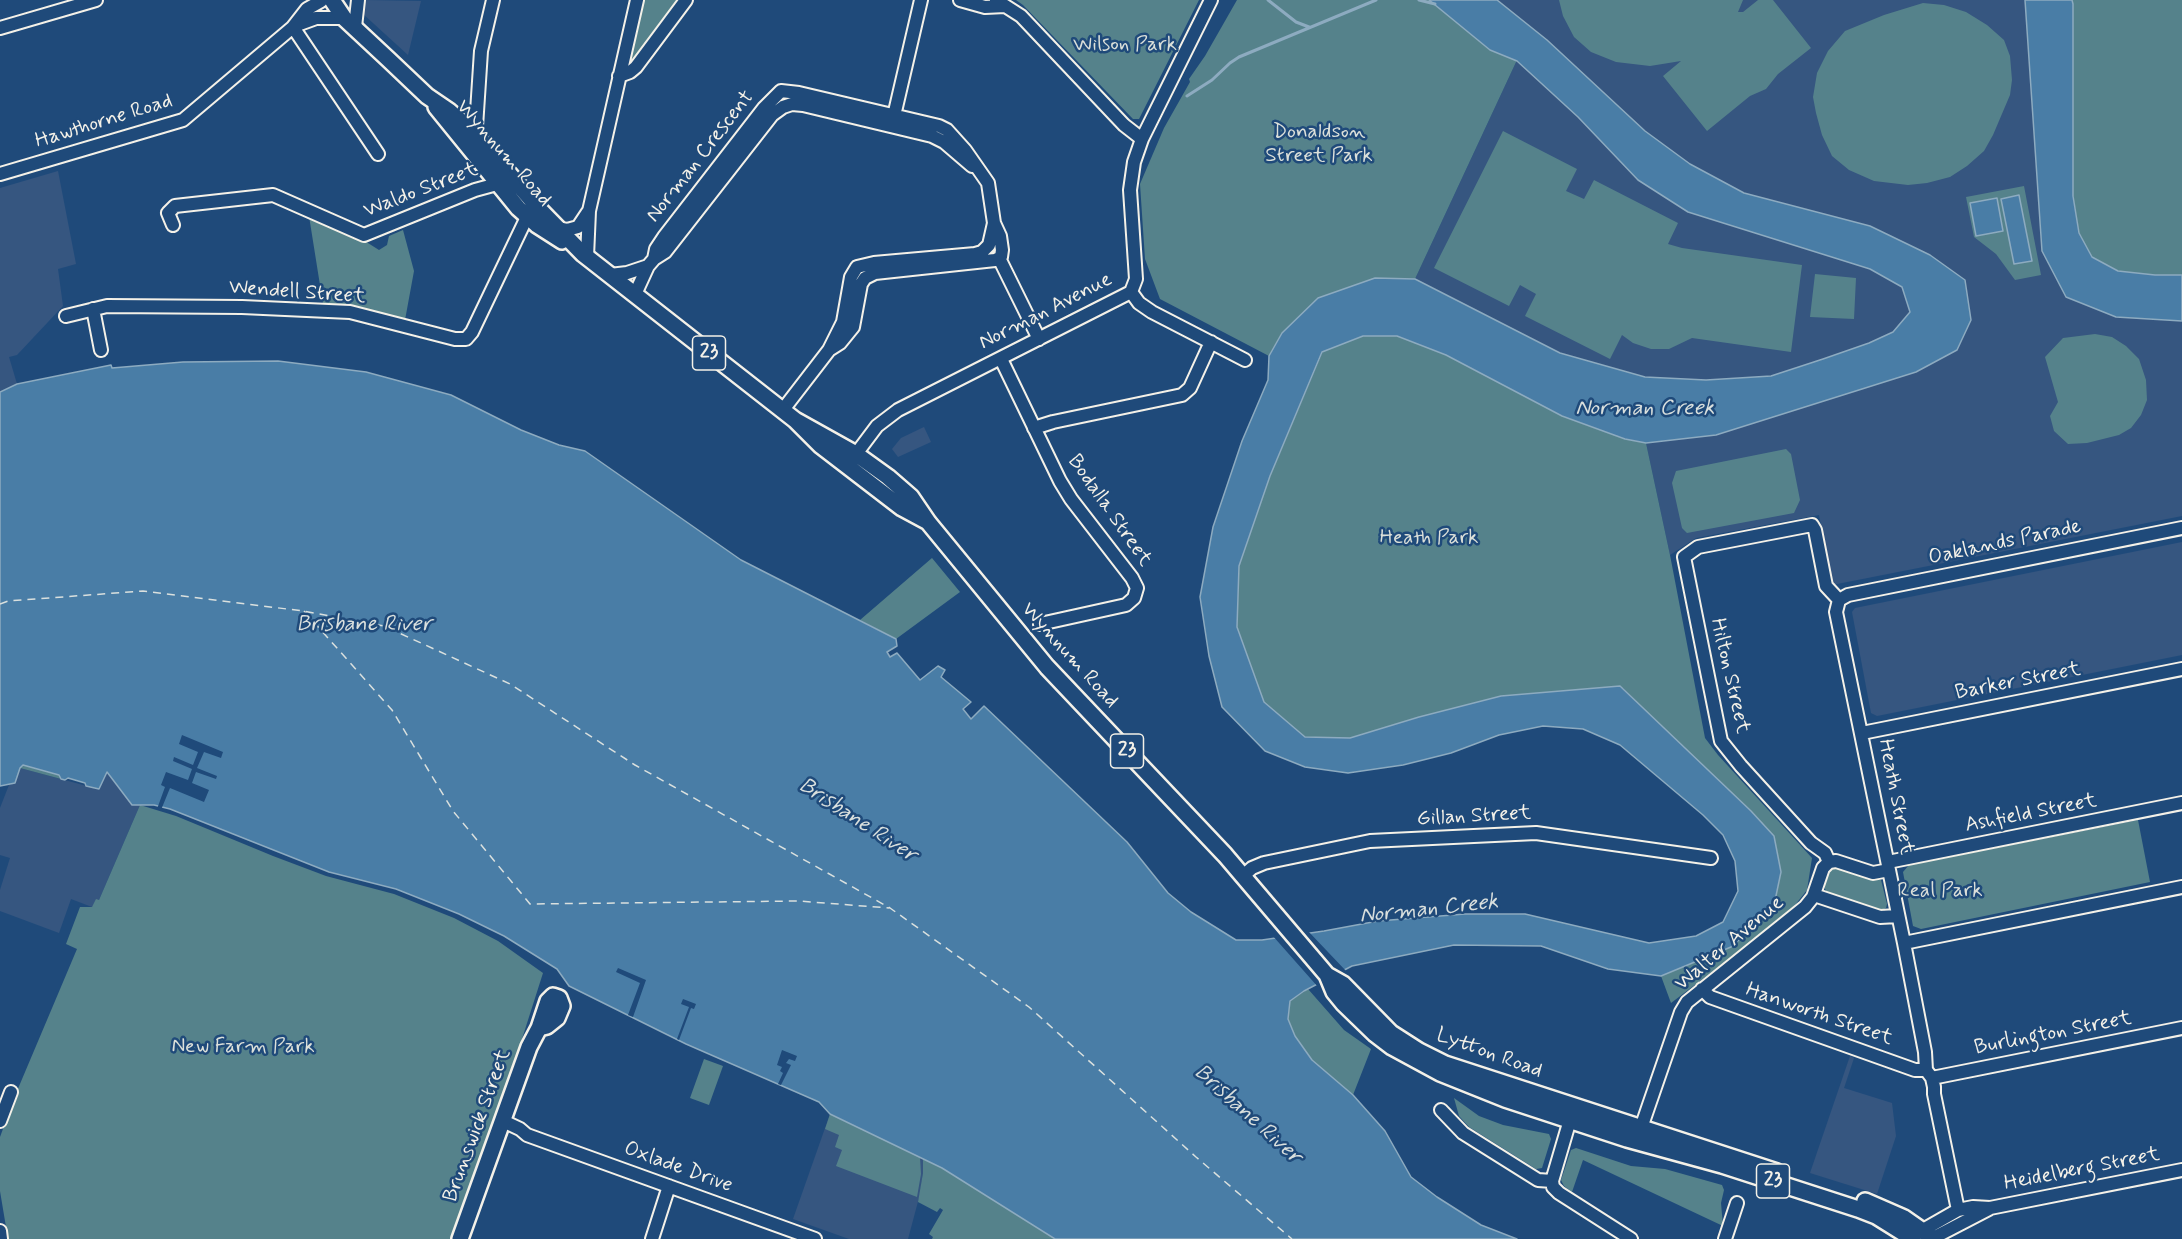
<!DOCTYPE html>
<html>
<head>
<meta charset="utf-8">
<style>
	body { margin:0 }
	canvas { display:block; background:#1f4a7a }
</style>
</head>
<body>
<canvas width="2182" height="1239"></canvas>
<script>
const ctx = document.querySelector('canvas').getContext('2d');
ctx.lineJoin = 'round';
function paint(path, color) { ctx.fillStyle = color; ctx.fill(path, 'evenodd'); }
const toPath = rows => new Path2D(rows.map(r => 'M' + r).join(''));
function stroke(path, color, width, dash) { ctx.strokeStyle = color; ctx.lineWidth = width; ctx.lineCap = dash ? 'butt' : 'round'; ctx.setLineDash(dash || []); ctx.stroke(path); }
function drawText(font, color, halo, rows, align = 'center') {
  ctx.font = font + ' Mynerve,sans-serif'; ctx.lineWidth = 5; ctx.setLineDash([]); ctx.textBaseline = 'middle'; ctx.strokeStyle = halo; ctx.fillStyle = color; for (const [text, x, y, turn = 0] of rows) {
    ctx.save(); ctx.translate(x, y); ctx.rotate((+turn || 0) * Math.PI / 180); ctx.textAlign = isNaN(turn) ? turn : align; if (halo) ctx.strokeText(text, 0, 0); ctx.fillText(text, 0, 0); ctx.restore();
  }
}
paint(toPath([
	[365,0,421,1,408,55,362,13],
	[1497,0,2025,0,2042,251,2116,317,2182,321,2182,516,1832,585,1819,515,1696,538,1670,555,1646,443,1645,377,1560,353,1415,279,1517,60,1532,35,1510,11],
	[58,171,76,264,58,269,63,306,17,355,9,357,17,384,0,392,0,188],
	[924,427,931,442,898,457,892,449,901,438],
	[2182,542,2182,655,1877,716,1871,713,1852,612,1855,608],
	[20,768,98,789,106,771,132,805,140,805,99,900,92,907,71,899,59,933,0,911,0,890,10,858,0,855,0,808,9,785,15,783],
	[1850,1056,1854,1058,1844,1088,1892,1103,1896,1136,1877,1194,1810,1173],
	[830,1114,923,1158,923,1173,920,1194,908,1239,849,1239,793,1219]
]), '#365680');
paint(toPath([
	[644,0,681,0,632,61,630,60],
	[1016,0,1199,0,1139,119,1133,119,1023,5],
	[1237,0,1429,0,1490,50,1517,60,1415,279,1375,278,1282,333,1269,356,1160,299,1145,259,1140,184,1164,128,1190,82,1189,79,1205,56],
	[1559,0,1743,0,1738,12,1743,12,1758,0,1773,0,1811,48,1778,74,1766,89,1750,96,1707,131,1663,76,1681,61,1650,66,1616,62,1591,52,1574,37,1563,16],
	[2072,0,2182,0,2182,275,2155,275,2118,271,2092,257,2079,233,2073,196,2073,4],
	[1923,3,1944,5,1966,12,1987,25,2004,40,2010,56,2012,80,2010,95,1993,135,1984,151,1967,166,1950,177,1927,183,1908,185,1874,181,1849,170,1832,156,1822,135,1816,113,1813,97,1817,73,1828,51,1845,31,1884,15],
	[1503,131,1577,169,1566,191,1584,199,1594,180,1678,223,1668,244,1682,248,1802,265,1791,352,1692,338,1669,349,1651,349,1633,343,1622,335,1610,359,1525,316,1536,294,1520,285,1509,306,1434,268],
	[2024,186,2041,275,2015,280,1996,254,1974,237,1966,197],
	[309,216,360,238,379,250,387,245,389,236,403,230,414,271,405,320,368,310,323,304],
	[1815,274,1856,278,1854,319,1810,317],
	[2095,334,2112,337,2126,346,2139,359,2146,380,2147,400,2141,415,2131,428,2119,435,2087,443,2068,444,2054,431,2050,416,2058,402,2045,357,2063,338],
	[1363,336,1397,336,1446,355,1562,416,1625,439,1646,443,1670,555,1705,738,1718,755,1812,858,1807,890,1787,915,1671,1003,1661,976,1731,947,1773,910,1781,872,1774,836,1751,811,1681,746,1623,688,1419,717,1350,739,1305,737,1264,702,1237,627,1239,566,1270,476,1323,351],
	[1786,449,1791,454,1800,500,1794,513,1687,533,1682,528,1672,483,1676,471],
	[932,558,960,592,896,639,860,620],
	[23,765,60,775,61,779,20,768],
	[140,805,176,816,273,856,326,876,394,894,454,918,498,941,543,973,521,1042,451,1239,8,1239,0,1191,0,1137,17,1091,77,949,66,944,80,907,92,907,96,899,99,900],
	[2138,820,2150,882,1921,929,1913,926,1903,872,1909,865],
	[1834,867,1881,880,1887,904,1886,908,1879,912,1827,894,1824,886,1828,872],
	[1308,989,1344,1030,1371,1049,1353,1095,1312,1060,1295,1036,1288,1019,1290,1001],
	[704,1059,723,1066,709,1105,690,1098],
	[1454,1098,1479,1116,1503,1125,1549,1134,1551,1139,1542,1168,1536,1169,1469,1127,1459,1116],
	[830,1114,920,1157,921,1174,917,1197,836,1166,842,1150,835,1147,839,1135,825,1129],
	[1576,1148,1631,1166,1665,1169,1722,1185,1724,1190,1721,1203,1723,1226,1583,1160,1572,1192,1564,1186,1561,1180,1571,1150],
	[923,1158,942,1167,1055,1239,932,1239,933,1237,929,1234,943,1210,940,1208,937,1212,918,1202,923,1173]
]), '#55828b');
const water = toPath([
	[1429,0,1497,0,1547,40,1645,131,1690,164,1744,193,1870,226,1930,255,1965,280,1971,320,1957,350,1916,372,1716,435,1646,443,1625,439,1562,416,1446,355,1397,336,1363,336,1322,352,1270,476,1239,566,1237,627,1264,702,1305,737,1350,738,1419,717,1501,696,1620,686,1751,811,1774,836,1781,872,1773,910,1731,947,1661,976,1608,969,1541,946,1454,945,1352,966,1304,991,1290,1001,1288,1019,1295,1036,1312,1060,1353,1095,1385,1131,1411,1177,1437,1197,1481,1225,1517,1239,1055,1239,942,1168,830,1114,819,1102,686,1044,569,986,557,969,504,936,459,914,396,889,329,872,170,809,154,805,132,805,107,772,99,789,86,786,85,783,68,778,65,780,61,779,59,775,23,765,20,768,15,783,0,786,0,392,17,384,111,365,112,368,183,362,278,361,366,372,451,395,521,430,559,445,585,451,741,560,896,639,897,646,887,652,890,657,897,653,920,680,938,666,945,670,941,677,971,702,963,709,971,719,984,706,1127,842,1168,893,1191,912,1236,940,1262,940,1324,931,1378,921,1465,914,1525,914,1649,943,1696,936,1723,922,1738,891,1735,861,1723,835,1703,815,1620,745,1583,729,1543,726,1499,735,1451,753,1403,765,1348,773,1305,767,1265,751,1222,707,1209,656,1200,597,1213,527,1242,441,1268,380,1269,356,1282,333,1318,298,1375,278,1415,279,1560,353,1645,377,1706,380,1771,376,1823,359,1869,343,1893,332,1910,312,1902,287,1870,269,1688,212,1638,180,1578,117,1517,61,1490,50,1429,0],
	[2025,0,2072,0,2073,4,2073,196,2079,233,2092,257,2118,271,2155,275,2182,275,2182,321,2116,317,2066,297,2042,251,2025,0],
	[2019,195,2032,261,2014,264,2001,199,2019,195],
	[1997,198,2003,231,1976,236,1970,203,1997,198]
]);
paint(water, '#497da6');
stroke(water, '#8dabc0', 1.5);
paint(toPath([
	[182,735,223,752,221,758,204,752,197,768,217,776,216,779,196,772,192,783,209,790,204,802,170,788,161,810,157,809,165,787,161,785,166,772,188,780,192,769,173,761,174,757,193,765,198,752,179,744],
	[1308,931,1347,972,1318,987,1272,935],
	[618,968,646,980,633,1017,628,1015,640,983,616,972],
	[683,999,696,1004,694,1009,691,1008,679,1040,677,1039,689,1007,681,1004],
	[782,1050,797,1056,795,1061,789,1059,786,1063,791,1065,781,1085,778,1084,783,1073,780,1071,782,1067,777,1065]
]), '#1f4a7a');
stroke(toPath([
	[1268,0,1296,22,1309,27],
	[1419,0,1435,4],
	[1187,96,1212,80,1230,63,1239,57,1376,0]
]), '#8dabc0', 3);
stroke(toPath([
	[0,604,8,601,143,591,303,611,384,626,510,684,635,765,890,908,1029,1007,1196,1157,1292,1239],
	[304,611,392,710,453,811,530,904,799,901,889,908]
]), '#dae0de', 1.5, [8, 6]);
const minor = toPath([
	[960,0,985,7,1005,6],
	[996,0,1021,16,1124,125,1142,139],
	[294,26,316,18,344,18],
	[293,27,378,154],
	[355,27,358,0],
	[0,28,96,0],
	[619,76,630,72,636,67,686,0],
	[894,116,921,0],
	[473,132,476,127,481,51,493,0],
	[0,174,183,120,293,27,307,9,321,1],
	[173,225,168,213,175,206,273,195,364,235,475,190,497,184],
	[557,228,567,230,578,227,588,212],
	[587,257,589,211,637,0],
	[999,258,1039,339],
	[654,259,656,249,664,237,764,108,781,91,799,93,939,126,947,130,965,150,988,183,994,223,989,245,982,252,975,254,874,263,857,267,851,277,843,322,829,350,782,411],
	[610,275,627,273,648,266],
	[1131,292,1139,303,1152,312,1245,360],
	[636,296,637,290,648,266,654,259,665,252,772,115,783,107,792,104,803,105,932,136,944,142,972,166],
	[93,309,101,350],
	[66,316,107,306,242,307,350,312,455,339,466,339,472,332,527,217],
	[829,350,840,343,853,327,861,284,865,278,875,273,995,260,1001,257,1002,250,1000,236,994,223],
	[1001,359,1060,481,1071,499,1132,578,1137,588,1134,598,1126,605,1040,624],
	[1034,428,1053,422,1182,395,1190,388,1211,342],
	[856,454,877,426,898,410,1131,292,1136,279,1130,190,1134,162,1142,139,1211,0],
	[1839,600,1836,612,1904,943,1925,1052,1926,1070,1932,1078,1934,1087,1934,1094,1958,1210],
	[1839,600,1848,595,2182,528],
	[1862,733,2182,669],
	[1829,862,1825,853,1811,843,1741,766,1721,741,1684,557,1698,547,1812,525,1815,530,1826,586,1839,600],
	[1888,862,2182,803],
	[1243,876,1252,868,1264,863,1370,841,1536,833,1711,858],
	[1814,895,1880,917,1898,916],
	[1904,943,2182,887],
	[1702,989,1710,997,1915,1070,1926,1070],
	[1932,1078,2182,1028],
	[1441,1110,1463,1133,1538,1180,1552,1181,1553,1187,1559,1193,1631,1239],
	[0,1121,11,1092],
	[503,1121,520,1129,527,1135,815,1239],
	[1641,1128,1681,1012,1687,1002,1805,907,1813,897,1823,868,1829,862,1836,861,1873,873,1889,870],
	[1552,1181,1572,1113],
	[1923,1230,1958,1210,1973,1207,1990,1208,2182,1170],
	[0,1231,1,1239],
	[652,1239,669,1186],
	[1725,1239,1737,1203],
	[1931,1239,1989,1209]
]);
const major = toPath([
	[332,0,344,18,388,59,427,96,449,111,473,132,541,211,583,254,795,420,820,445,902,508,928,522],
	[436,107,518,208,537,225,562,241],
	[795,420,856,454,888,477,911,497,928,522,1047,667,1225,855,1327,975,1334,992,1343,1003,1375,1034,1392,1047,1440,1073,1505,1099,1627,1139,1722,1165,1858,1209,1876,1216,1913,1239],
	[1327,975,1343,984,1391,1033,1419,1051,1445,1064,1777,1172],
	[1865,1201,1904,1218,1934,1239],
	[460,1239,529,1047,539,1028,548,1001,553,996,559,998,562,1006,557,1018,547,1026,539,1028]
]);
stroke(minor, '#f4f1e8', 16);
stroke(major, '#f4f1e8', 20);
stroke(minor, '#1f4a7a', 12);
stroke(major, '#1f4a7a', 15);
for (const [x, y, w] of [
	[709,353,33],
	[1127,751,33],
	[1773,1181,33]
]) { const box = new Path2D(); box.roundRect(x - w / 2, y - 17, w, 34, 4.5); ctx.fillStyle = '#1f4a7a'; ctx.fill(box); stroke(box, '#f4f1e8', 1.5); }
drawText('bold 20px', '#f4f1e8', null, [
	["23",709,353],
	["23",1127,751],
	["23",1773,1181]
]);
drawText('21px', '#dce0da', '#1f4a7a', [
	["Wilson Park",1125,46],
	["Donaldson",1319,133],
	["Street Park",1319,157],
	["Heath Park",1429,539],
	["Real Park",1940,892],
	["New Farm Park",243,1048]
]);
drawText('21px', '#f4f1e8', '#1f4a7a', [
	["Hawthorne Road",104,122,-17],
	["Wynnum Road",503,154,49],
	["Norman Crescent",701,157,-52],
	["Waldo Street",421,191,-21],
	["Wendell Street",297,293,4],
	["Norman Avenue",1046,312,-27],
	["Bodalla Street",1109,511,55],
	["Oaklands Parade",2005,543,-12],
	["Wynnum Road",1069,656,48],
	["Hilton Street",1729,676,77],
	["Barker Street",2018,682,-11],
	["Heath Street",1895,797,79],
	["Ashfield Street",2031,814,-11],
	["Gillan Street",1474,817,-3],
	["Walter Avenue",1730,944,-40],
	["Hanworth Street",1819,1015,19],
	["Burlington Street",2053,1034,-11],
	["Lytton Road",1489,1054,20],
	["Brunswick Street",478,1126,-70],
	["Oxlade Drive",678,1168,20],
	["Heidelberg Street",2082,1170,-11]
]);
drawText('italic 22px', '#dae0de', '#1f4a7a', [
	["Norman Creek",1645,409],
	["Brisbane River",364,625],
	["Brisbane River",857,821,33],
	["Norman Creek",1429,910,-6],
	["Brisbane River",1247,1115,42]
]);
</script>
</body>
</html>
